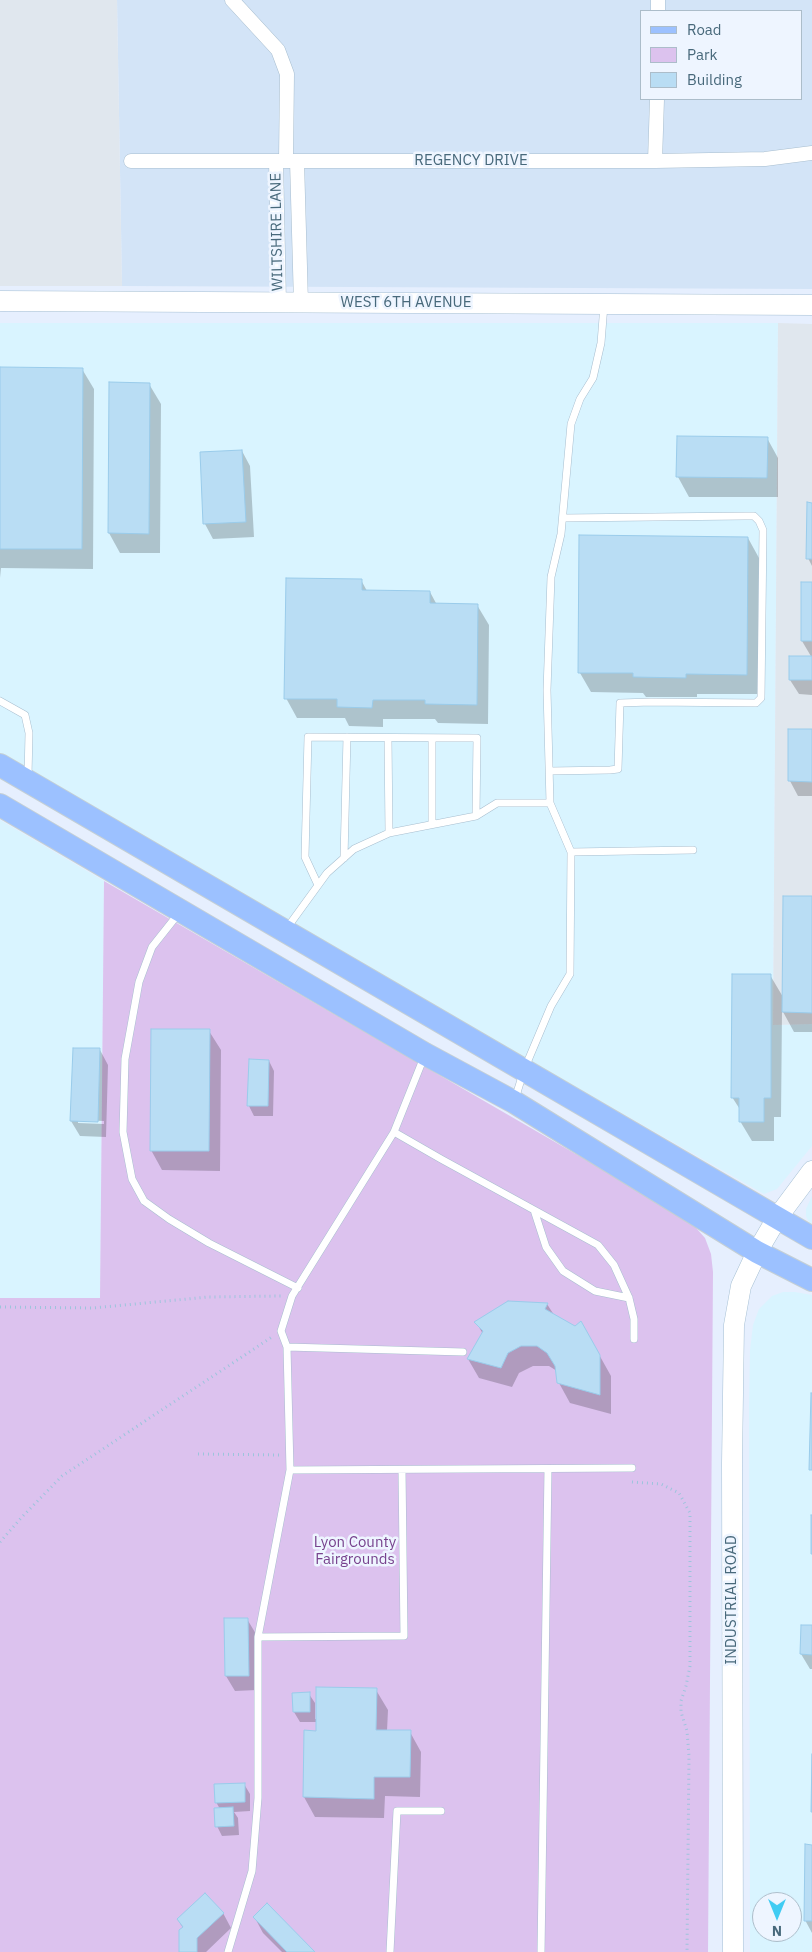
<!DOCTYPE html>
<html>
<head>
<meta charset="utf-8">
<style>
	body { margin:0 }
	#map { position:relative; width:812px; height:1952px; overflow:hidden; background:#e6effe; font-family:"IBM Plex Sans",sans-serif }
	canvas { display:block }
	.legend { position:absolute; left:640px; top:10px; width:162px; height:90px; box-sizing:border-box; background:#eef5ff; border:1px solid #acbdca; margin:0; padding:6px 9px; list-style:none; font-size:15px; color:#48697b }
	.legend li { display:flex; align-items:center; gap:10px; height:25px }
	.legend b { width:25px; border:1px solid #acbdca }
	.north { position:absolute; left:752px; top:1892px; width:50px; height:50px; box-sizing:border-box; background:#eef5ff; border:1px solid #acbdca; border-radius:50%; rotate:180deg; font-size:14px; font-weight:700; line-height:20px; text-align:center; color:#48697b }
	.north::after { content:''; display:block; margin:auto; width:18px; height:22px; background:#40ccf3; clip-path:polygon(50% 0,100% 100%,50% 72%,0 100%) }
</style>
</head>
<body>
<div id="map">
<canvas width="812" height="1952"></canvas>
<ul class="legend">
<li><b style="height:6px;background:#9cc1ff"></b>Road</li>
<li><b style="height:14px;background:#dcc2ee"></b>Park</li>
<li><b style="height:14px;background:#b9ddf4"></b>Building</li>
</ul>
<div class="north">N</div>
</div>
<script>
const ctx = document.querySelector('canvas').getContext('2d');
ctx.lineJoin = 'round';
function paint(path, color) { ctx.fillStyle = color; ctx.fill(path, 'evenodd'); }
const toPath = rows => new Path2D(rows.map(r => 'M' + r).join(''));
function stroke(path, color, width, dash) { ctx.strokeStyle = color; ctx.lineWidth = width; ctx.lineCap = dash ? 'butt' : 'round'; ctx.setLineDash(dash || []); ctx.stroke(path); }
function drawText(font, color, halo, rows, align = 'center') {
  ctx.font = font + ' "IBM Plex Sans",sans-serif'; ctx.lineWidth = 5; ctx.setLineDash([]); ctx.textBaseline = 'middle'; ctx.strokeStyle = halo; ctx.fillStyle = color; for (const [text, x, y, turn = 0] of rows) {
    ctx.save(); ctx.translate(x, y); ctx.rotate((+turn || 0) * Math.PI / 180); ctx.textAlign = isNaN(turn) ? turn : align; if (halo) ctx.strokeText(text, 0, 0); ctx.fillText(text, 0, 0); ctx.restore();
  }
}
paint(toPath([
	[117,0,812,0,812,289,122,286],
	[641,11,801,11,801,99,641,99]
]), '#d3e4f7');
paint(toPath([
	[0,323,778,323,773,1025,812,1024,812,1146,777,1189,764,1194,409,992,0,756],
	[0,820,104,881,100,1298,0,1298],
	[812,1196,812,1229,806,1216,806,1209],
	[783,1292,795,1292,812,1295,812,1952,750,1952,749,1406,750,1350,753,1325,759,1309,772,1296],
	[762,1902,792,1902,792,1932,762,1932]
]), '#d9f4ff');
paint(toPath([
	[0,0,117,0,122,286,0,286],
	[778,323,812,324,812,1024,773,1025]
]), '#e0e7ee');
paint(toPath([
	[104,881,688,1219,705,1238,711,1254,713,1272,708,1952,0,1952,0,1298,100,1298]
]), '#dcc2ee');
paint(toPath([
	[0,368,82,369,94,389,93,569,1,568,0,578],
	[149,384,161,404,160,553,120,553,109,533],
	[678,438,767,438,778,458,778,497,689,497,678,477],
	[242,451,250,466,254,537,213,539,205,524,201,453],
	[812,504,812,566,808,558],
	[748,538,759,558,758,694,697,694,697,697,646,697,643,693,591,692,580,673],
	[361,580,367,591,430,592,437,605,477,605,489,625,488,724,438,723,435,719,383,719,383,727,349,726,345,718,297,718,286,698],
	[812,583,812,695,799,694,790,680,812,658,802,641],
	[790,730,812,730,812,796,798,796,790,781],
	[812,898,812,1032,794,1032,782,1010,781,1117,774,1117,774,1141,752,1141,740,1121,741,1111,732,1097,770,975,783,997],
	[209,1031,221,1050,220,1171,162,1170,151,1150],
	[74,1049,100,1050,108,1065,106,1137,80,1136,71,1121],
	[78,1120,104,1121,104,1124,78,1123],
	[269,1061,274,1071,273,1116,254,1116,249,1106],
	[508,1302,547,1304,554,1315,576,1328,592,1342,611,1376,611,1414,570,1403,559,1383,557,1371,549,1366,533,1366,519,1373,512,1387,479,1378,468,1359,483,1334,476,1322],
	[225,1619,247,1619,256,1634,257,1690,235,1691,226,1676],
	[812,1627,812,1669,810,1669,801,1654],
	[376,1690,388,1710,387,1731,410,1732,421,1752,420,1797,385,1796,384,1818,315,1817,304,1797,305,1732,317,1732,317,1722,300,1722,294,1712,309,1694,315,1703,315,1719,317,1719],
	[244,1784,250,1794,250,1811,234,1812,238,1818,239,1835,222,1836,217,1826,220,1809,216,1802],
	[812,1846,812,1933,805,1920],
	[223,1913,231,1928,206,1952,180,1952,183,1928,178,1920],
	[255,1918,313,1952,282,1952,263,1933]
]), '#0003');
const building = toPath([
	[0,367,83,368,82,549,0,549,0,367],
	[109,382,150,383,149,534,108,533,109,382],
	[677,436,768,437,767,478,676,477,677,436],
	[242,450,246,522,203,524,200,452,242,450],
	[807,502,812,503,812,559,806,559,807,502],
	[579,535,748,537,747,675,686,674,686,678,633,677,633,673,578,673,579,535],
	[286,578,362,579,362,590,430,591,430,603,478,604,477,705,425,704,425,700,373,700,372,708,337,707,337,699,284,699,286,578],
	[801,582,812,582,812,641,801,641,801,582],
	[789,656,812,656,812,680,789,680,789,656],
	[788,729,812,729,812,782,788,781,788,729],
	[783,896,812,896,812,1013,782,1012,783,896],
	[732,974,771,974,771,1098,764,1098,764,1122,739,1122,739,1098,731,1098,732,974],
	[151,1029,210,1029,209,1151,150,1151,151,1029],
	[73,1048,100,1048,98,1122,70,1121,73,1048],
	[249,1059,269,1060,268,1106,247,1106,249,1059],
	[508,1301,548,1303,545,1309,575,1326,581,1321,600,1355,600,1395,557,1383,555,1366,547,1353,537,1346,521,1346,508,1353,501,1368,467,1359,483,1331,474,1322,508,1301],
	[811,1393,812,1393,812,1470,809,1470,811,1393],
	[811,1515,812,1515,812,1554,811,1554,811,1515],
	[224,1618,248,1618,249,1676,225,1676,224,1618],
	[801,1625,812,1625,812,1655,800,1654,801,1625],
	[316,1687,377,1688,376,1730,411,1730,410,1777,374,1777,374,1799,303,1797,304,1730,316,1731,316,1687],
	[310,1692,310,1712,293,1712,292,1693,310,1692],
	[812,1754,812,1812,811,1812,812,1754],
	[245,1783,245,1802,215,1803,214,1784,245,1783],
	[233,1807,234,1826,215,1827,214,1808,233,1807],
	[805,1844,812,1845,812,1921,804,1921,805,1844],
	[205,1893,224,1913,197,1938,197,1952,179,1952,179,1930,183,1927,177,1919,205,1893],
	[267,1903,315,1952,287,1952,253,1917,267,1903]
]);
paint(building, '#b9ddf4');
stroke(building, '#9acceb', 1);
const lane = toPath([
	[0,701,25,715,29,733,28,776],
	[388,738,389,833],
	[550,771,610,770,618,769,620,703,651,702,756,703,761,698,763,530,759,521,754,516,745,516,563,518],
	[432,823,432,738],
	[571,852,550,803,547,690,551,577,561,534,571,424,580,399,593,378,601,343,604,305],
	[344,858,347,737],
	[318,885,305,857,308,737,477,738,476,816],
	[179,913,152,947,139,982,125,1059,123,1132,132,1179,144,1201,169,1219,209,1243,298,1288],
	[287,928,327,873,354,849,389,833,476,816,497,803,550,803],
	[515,1099,524,1070,551,1006,570,974,571,852,693,850],
	[394,1132,441,1159,598,1245,614,1265,629,1298,634,1319,634,1339],
	[534,1210,546,1247,563,1271,595,1291,629,1298],
	[287,1347,463,1352],
	[290,1470,632,1468],
	[258,1637,404,1636,402,1470],
	[228,1952,252,1871,258,1798,258,1637,290,1470,287,1347,281,1331,292,1296,394,1132,424,1057],
	[390,1952,397,1811,441,1811],
	[541,1952,548,1469]
]);
const street = toPath([
	[232,0,278,50,287,74,286,161],
	[658,11,658,0],
	[131,161,655,161,765,159,812,153],
	[276,161,279,303],
	[297,161,301,303],
	[655,161,657,99]
]);
const secondary = toPath([
	[0,301,812,305],
	[733,1952,732,1463,734,1325,741,1286,757,1252,777,1218,812,1171]
]);
const primary = toPath([
	[0,765,812,1238],
	[0,805,425,1054,514,1102,757,1252,812,1280]
]);
stroke(lane, '#a8becf', 8);
stroke(street, '#a8becf', 15);
stroke(secondary, '#a5bfd3', 21);
stroke(primary, '#c4cfd5', 24);
stroke(toPath([
	[0,1307,93,1308,208,1297,281,1296],
	[198,1454,280,1455],
	[632,1482,661,1484,679,1493,690,1513,690,1666,686,1686,681,1701,681,1712,687,1731,689,1756,687,1952],
	[0,1542,21,1518,62,1476,272,1337]
]), '#9dc4dc', 3, [1, 4]);
stroke(lane, '#fff', 7);
stroke(street, '#fff', 14);
stroke(secondary, '#fff', 20);
stroke(primary, '#9cc1ff', 22);
drawText('15px', '#48697b', '#eef5ff', [
	["REGENCY DRIVE",471,161],
	["WILTSHIRE LANE",277,232,-91],
	["WEST 6TH AVENUE",406,303],
	["INDUSTRIAL ROAD",732,1600,-90]
]);
drawText('15px', '#78438e', '#eef5ff', [
	["Lyon County",355,1543],
	["Fairgrounds",355,1560]
]);
</script>
</body>
</html>
